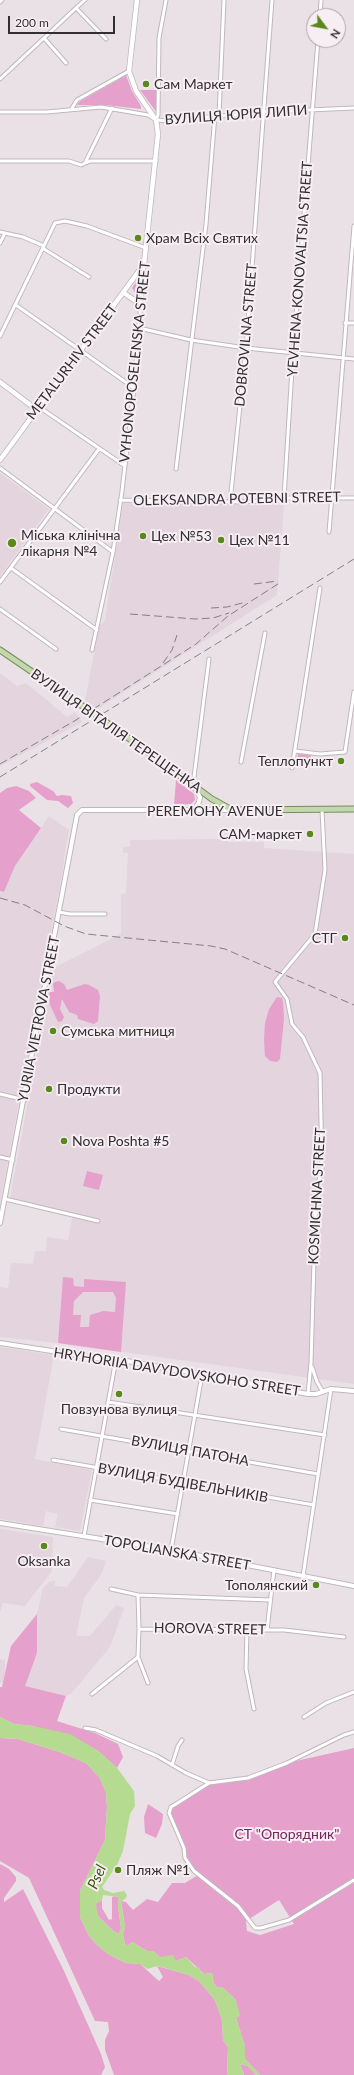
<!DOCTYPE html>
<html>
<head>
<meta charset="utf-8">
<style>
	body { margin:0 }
	#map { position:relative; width:354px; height:2075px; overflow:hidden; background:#eae1e6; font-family:Lato,sans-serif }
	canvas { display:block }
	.north { position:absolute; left:306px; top:8px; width:40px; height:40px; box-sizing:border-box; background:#f7eef3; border:1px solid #a8a2a5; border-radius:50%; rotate:122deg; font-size:11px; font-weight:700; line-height:16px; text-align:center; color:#322f31 }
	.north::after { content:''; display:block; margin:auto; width:14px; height:18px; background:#5a881a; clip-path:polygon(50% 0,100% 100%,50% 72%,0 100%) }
	.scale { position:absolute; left:8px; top:16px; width:107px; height:18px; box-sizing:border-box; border:2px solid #322f31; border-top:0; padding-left:5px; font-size:12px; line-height:14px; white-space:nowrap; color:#322f31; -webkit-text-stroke:3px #f7eef3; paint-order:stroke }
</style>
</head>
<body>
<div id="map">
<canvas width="354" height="2075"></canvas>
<div class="north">N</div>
<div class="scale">200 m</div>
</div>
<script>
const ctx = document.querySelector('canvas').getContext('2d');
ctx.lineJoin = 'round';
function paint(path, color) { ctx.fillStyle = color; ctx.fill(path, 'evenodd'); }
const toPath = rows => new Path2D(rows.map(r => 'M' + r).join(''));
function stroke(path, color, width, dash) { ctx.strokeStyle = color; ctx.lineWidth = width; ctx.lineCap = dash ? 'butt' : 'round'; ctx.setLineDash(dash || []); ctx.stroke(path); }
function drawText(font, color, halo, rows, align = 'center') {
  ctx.font = font + ' Lato,sans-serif'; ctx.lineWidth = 4; ctx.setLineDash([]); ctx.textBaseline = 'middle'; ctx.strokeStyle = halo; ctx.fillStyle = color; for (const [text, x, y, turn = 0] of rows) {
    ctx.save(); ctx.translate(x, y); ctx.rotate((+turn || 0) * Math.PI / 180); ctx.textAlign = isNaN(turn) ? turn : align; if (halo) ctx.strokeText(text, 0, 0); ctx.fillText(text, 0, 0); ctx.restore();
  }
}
paint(toPath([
	[0,473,49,509,0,576],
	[123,503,284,505,277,595,97,709,85,701,99,626,105,621],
	[0,673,17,686,26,683,67,717,75,712,82,722,0,766],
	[49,816,69,830,65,852,63,869,0,1203,0,892,4,892,15,866],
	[228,833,228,842,264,842,264,848,354,854,354,1384,58,1343,0,1337,0,1287,8,1288,11,1263,33,1264,35,1251,46,1251,47,1237,68,1240,73,1213,10,1198,53,968,121,934,121,894,126,893,128,853,123,853,123,847,130,847,130,840,225,839],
	[0,1347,54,1355,35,1459,92,1470,80,1531,55,1527,58,1514,46,1511,43,1526,0,1519],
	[0,1529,53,1537,52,1571,25,1606,3,1603,0,1612],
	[88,1557,106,1561,101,1575,84,1598,76,1636,90,1636,116,1605,124,1608,110,1647,71,1694,66,1696,24,1686,37,1653,37,1614,43,1588,49,1582,55,1581,55,1586,67,1587],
	[0,1659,5,1660,5,1682,0,1683]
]), '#e3d4dd');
paint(toPath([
	[126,75,132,91,141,106,141,109,105,105,77,105,79,102],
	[140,90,157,90,157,113],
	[140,275,138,297,132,288],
	[298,754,311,755,310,766,296,765],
	[176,780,194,794,195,800,191,804,174,805],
	[37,782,53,791,57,796,62,795,71,796,73,803,68,808,58,801,47,800,30,786,30,784],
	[16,786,29,791,36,798,19,810,41,828,15,866,4,892,0,891,0,793,7,788],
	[55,982,59,981,64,984,67,990,85,984,89,985,98,990,100,996,98,1021,94,1024,78,1019,77,1015,69,1012,62,999,60,1009,64,1017,62,1021,58,1022,50,1005,49,994,50,992,54,992,53,983],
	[277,997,282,998,283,1002,284,1019,280,1059,277,1062,270,1061,265,1056,264,1040,265,1023,269,1009],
	[87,1171,103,1175,99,1190,83,1186],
	[63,1277,73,1278,74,1286,84,1287,84,1279,126,1282,121,1352,58,1343],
	[83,1292,113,1292,116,1298,115,1312,103,1311,90,1315,89,1327,80,1327,81,1315,73,1315,74,1301],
	[37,1614,37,1653,25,1686,66,1696,57,1721,95,1733,118,1744,123,1757,117,1768,97,1750,33,1726,14,1724,0,1717,0,1687,2,1687,11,1646],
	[0,1738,18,1739,60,1752,86,1763,100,1778,106,1793,107,1807,105,1840,80,1891,80,1917,88,1934,96,1944,108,1954,126,1963,140,1964,159,1981,163,1977,157,1966,189,1975,199,1981,215,2000,222,2020,223,2040,228,2047,227,2075,114,2075,105,2050,105,2040,109,2031,108,2022,95,2021,29,1878,0,1861],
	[354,1748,354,2075,260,2075,245,2059,245,2046,236,2018,236,2000,222,1987,217,1987,214,1984,212,1973,204,1974,186,1957,176,1961,160,1957,153,1951,147,1951,132,1942,128,1946,125,1944,123,1934,125,1927,121,1901,126,1902,133,1910,147,1899,158,1902,172,1883,185,1883,198,1875,185,1858,185,1853,169,1816,170,1810,204,1785,248,1778,287,1763],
	[279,1900,294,1924,260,1935,247,1931,246,1921],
	[148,1804,163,1814,162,1824,156,1838,145,1833,144,1817],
	[0,1864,9,1869,16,1877,16,1881,4,1898,4,1902,23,1889,64,1971,101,2054,105,2067,101,2075,0,2075],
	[115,1896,119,1897,118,1906,121,1928,119,1934,113,1931,98,1916,95,1904,102,1900,102,1908,109,1920,112,1919,112,1897],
	[240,2064,248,2066,256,2075,244,2075]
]), '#e5a1cc');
paint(toPath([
	[0,1717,14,1724,33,1726,70,1734,97,1750,117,1768,134,1791,135,1806,130,1814,123,1851,117,1865,102,1887,104,1890,113,1893,124,1891,127,1895,126,1898,121,1902,125,1927,123,1934,125,1944,128,1946,132,1942,147,1951,153,1951,160,1957,173,1955,176,1961,186,1957,195,1967,200,1968,200,1971,204,1974,212,1973,214,1984,217,1987,222,1987,236,2000,240,2016,236,2018,245,2046,245,2059,260,2075,256,2075,248,2066,240,2064,244,2075,227,2075,228,2047,223,2040,222,2020,215,2000,199,1981,189,1975,158,1966,147,1969,140,1964,126,1963,108,1954,96,1944,88,1934,80,1917,80,1891,105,1840,107,1807,106,1793,100,1778,86,1763,60,1752,18,1739,0,1738],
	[103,1895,119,1897,118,1906,121,1928,119,1934,113,1931,98,1916,96,1904,102,1900]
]), '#b5db91');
const minor = toPath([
	[0,2,2,0],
	[76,8,85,0],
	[320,16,321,0],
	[44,38,76,8,106,39],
	[0,79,44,38,66,63],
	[72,108,77,100,129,71],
	[0,112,47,112,101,107,148,115,156,120,169,121,263,112,354,108],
	[219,115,224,0],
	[156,120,158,115,159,38,166,0],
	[0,161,69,161,81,165,90,161,156,161],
	[85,163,112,108],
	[0,232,23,237,44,246],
	[0,243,5,233],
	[44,249,89,277],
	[16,305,134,388],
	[345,323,354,323],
	[139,328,191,340,246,348,354,359],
	[0,336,55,223,65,221,87,226,146,248],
	[39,407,125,466],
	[0,468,113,552],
	[176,469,206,224,215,115],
	[284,498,293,353,318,40],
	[120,500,230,502,276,501,284,498,354,498],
	[230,502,246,348,272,0],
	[329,532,354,226],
	[11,568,97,630],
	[0,582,99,449],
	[0,609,56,649],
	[92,650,113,552,122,491,134,388,144,264],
	[295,751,320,754,345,752,354,692],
	[241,762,265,633],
	[292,768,320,588],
	[193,785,209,659],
	[59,912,70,914,105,914],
	[0,1094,25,1100],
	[0,1157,13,1160],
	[5,1199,98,1221],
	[312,1367,317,1382,323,1392],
	[308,1394,311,1363,316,1192,322,1169,320,1073,303,1037,292,1024,287,999,275,982,315,934,325,870,322,810],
	[108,1402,325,1435],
	[61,1429,318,1474],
	[53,1460,314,1505],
	[90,1500,178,1514],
	[84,1536,116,1359],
	[171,1550,202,1375],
	[303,1576,331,1389],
	[111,1589,138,1595,270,1600],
	[138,1595,139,1629],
	[247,1629,246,1669,254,1709],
	[267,1630,274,1570],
	[138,1657,148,1683],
	[92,1694,138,1657,139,1629,284,1630,344,1637],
	[304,1717,326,1703,354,1692],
	[85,1728,96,1730,157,1756,186,1773,209,1783],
	[354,1732,344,1735,287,1763,248,1778,209,1783,176,1804,171,1807,169,1813,184,1848,185,1858,194,1871,238,1906,255,1928,261,1928,289,1920,354,1880],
	[172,1765,178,1746,182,1740]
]);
const tertiary = toPath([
	[188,811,196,807,199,802,200,797,194,787],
	[0,1223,77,815,82,810,232,810],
	[0,1343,103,1359,116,1359,308,1394,316,1394,331,1389,354,1391],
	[0,1523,171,1550,354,1586]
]);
const secondary = toPath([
	[124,293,137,302,140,307],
	[0,382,37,410],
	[0,460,144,264,158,134,156,120,136,91,129,71,137,0]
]);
const primary = toPath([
	[0,650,78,703],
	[116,729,212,799,232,810,354,809]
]);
stroke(minor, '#c0b7bd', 5);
stroke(tertiary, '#c0b7bd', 6);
stroke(secondary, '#c0b7bd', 6);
stroke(primary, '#758c5d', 7);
stroke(minor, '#fff', 3);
stroke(tertiary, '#fff', 4);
stroke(secondary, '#fff', 4.5);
stroke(primary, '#c2d8ac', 5);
stroke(toPath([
	[254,584,278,581],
	[211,608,227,607,246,602],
	[130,614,195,619,213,618,229,613],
	[163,663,172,650,177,635],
	[0,764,76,720,196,644,228,616,281,582],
	[0,777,354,559],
	[0,898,25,905,64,926,86,934,211,946,225,949,354,1005]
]), '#868084', 1, [8, 4]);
const primaryBridge = toPath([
	[78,703,116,729]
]);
stroke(primaryBridge, '#758c5d', 7, []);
stroke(primaryBridge, '#c2d8ac', 5);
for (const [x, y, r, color] of [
	[146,84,4,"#5a881a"],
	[138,238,4,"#5a881a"],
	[143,536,4,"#5a881a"],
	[221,540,4,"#5a881a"],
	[12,543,5,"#5a881a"],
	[341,761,4,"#5a881a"],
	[310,834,4,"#5a881a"],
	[345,938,4,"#5a881a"],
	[53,1031,4,"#5a881a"],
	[49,1089,4,"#5a881a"],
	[64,1141,4,"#5a881a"],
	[119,1394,4,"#5a881a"],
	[44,1546,4,"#5a881a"],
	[316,1585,4,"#5a881a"],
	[118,1870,4,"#5a881a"]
]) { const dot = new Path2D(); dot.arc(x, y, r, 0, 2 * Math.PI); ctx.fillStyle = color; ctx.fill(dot); stroke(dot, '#f7eef3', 1.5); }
drawText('14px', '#322f31', '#f7eef3', [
	["Сам Маркет",154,84],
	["Храм Всіх Святих",146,238],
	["Міська клінічна",21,535],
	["лікарня №4",21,551],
	["Цех №53",151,536],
	["Цех №11",229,540],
	["Теплопункт",333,761,"right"],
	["САМ-маркет",302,834,"right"],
	["СТГ",337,938,"right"],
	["Сумська митниця",61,1031],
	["Продукти",57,1089],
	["Nova Poshta #5",72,1141],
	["Повзунова вулиця",119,1409,"center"],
	["Oksanka",44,1561,"center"],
	["Тополянский",308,1585,"right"],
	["Пляж №1",126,1870]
], 'left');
drawText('14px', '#322f31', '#f7eef3', [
	["ВУЛИЦЯ ЮРІЯ ЛИПИ",236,115,-4],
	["YEVHENA KONOVALTSIA STREET",300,269,-86],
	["DOBROVILNA STREET",246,335,-85],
	["METALURHIV STREET",72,362,-53],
	["VYHONOPOSELENSKA STREET",135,362,-84],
	["OLEKSANDRA POTEBNI STREET",237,499,-1],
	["ВУЛИЦЯ ВІТАЛІЯ ТЕРЕЩЕНКА",116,731,35],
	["PEREMOHY AVENUE",215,811],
	["YURIIA VIETROVA STREET",39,1019,-79],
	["KOSMICHNA STREET",317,1196,-87],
	["HRYHORIIA DAVYDOVSKOHO STREET",177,1372,9],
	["ВУЛИЦЯ ПАТОНА",190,1451,10],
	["ВУЛИЦЯ БУДІВЕЛЬНИКІВ",183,1483,10],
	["TOPOLIANSKA STREET",177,1553,10],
	["HOROVA STREET",210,1629,1]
]);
drawText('14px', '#792461', '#f7eef3', [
	["СТ \"Опорядник\"",287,1834]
]);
drawText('italic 15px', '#385909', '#f7eef3', [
	["Psel",97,1877,-66]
]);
</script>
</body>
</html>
